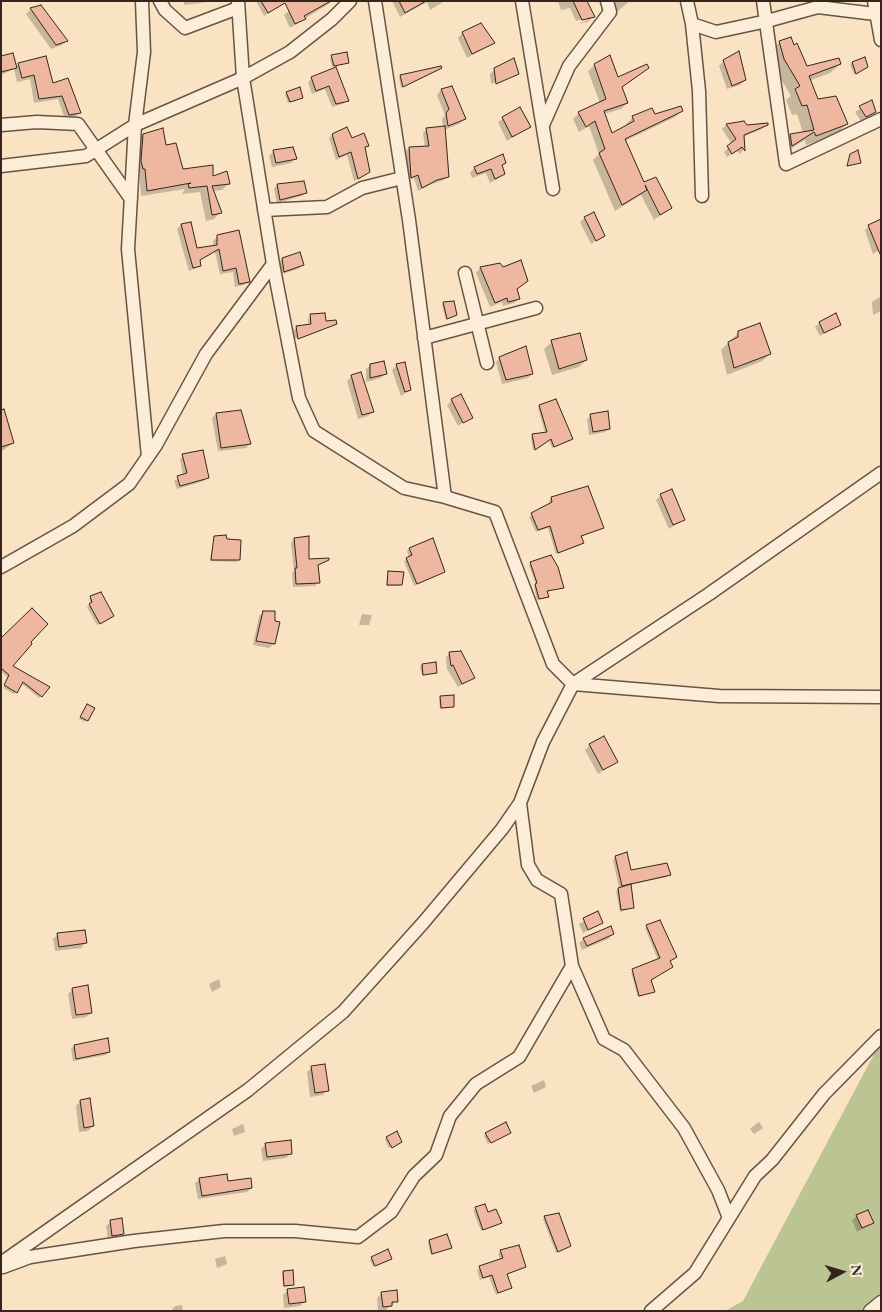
<!DOCTYPE html>
<html>
<head>
<meta charset="utf-8">
<style>
	body { margin:0 }
	#map { position:relative; width:882px; height:1312px; overflow:hidden; background:#f9e3c3; font-family:"EB Garamond",serif }
	canvas { display:block }
	.frame { position:absolute; inset:0; border:2px solid #35261d; pointer-events:none }
	.north { position:absolute; left:817px; top:1247px; width:50px; height:50px; -webkit-text-stroke:4px #fbedd8; paint-order:stroke; rotate:84deg; font-size:14px; font-weight:700; line-height:20px; text-align:center; color:#35261d }
	.north::after { content:''; display:block; margin:auto; width:18px; height:22px; background:#35261d; clip-path:polygon(50% 0,100% 100%,50% 72%,0 100%) }
</style>
</head>
<body>
<div id="map">
<canvas width="882" height="1312"></canvas>
<div class="frame"></div>
<div class="north">N</div>
</div>
<script>
const ctx = document.querySelector('canvas').getContext('2d');
ctx.lineJoin = 'round';
function paint(path, color) { ctx.fillStyle = color; ctx.fill(path, 'evenodd'); }
const toPath = rows => new Path2D(rows.map(r => 'M' + r).join(''));
function stroke(path, color, width, dash) { ctx.strokeStyle = color; ctx.lineWidth = width; ctx.lineCap = dash ? 'butt' : 'round'; ctx.setLineDash(dash || []); ctx.stroke(path); }
paint(toPath([
	[881,1041,881,1311,725,1311,743,1301]
]), '#bdc494');
paint(toPath([
	[184,1,216,1,184,5],
	[256,1,287,1,264,16],
	[313,1,333,1,290,28,284,15,289,11],
	[392,1,445,1,430,10,427,2,400,17],
	[558,1,583,1,592,17,588,22,578,24,588,20,588,18,576,21,570,8,561,10],
	[609,1,630,1,614,14],
	[40,7,66,41,62,45,51,49,26,14,31,9],
	[481,25,494,43,467,58,458,38,462,33],
	[780,42,806,68,840,64,830,73,809,81,817,100,846,124,837,134,806,145,805,140,782,154,781,145,791,135,803,133,797,114,792,115,786,100,791,96,775,69,770,51],
	[332,56,347,62,332,67,330,58],
	[1,57,16,67,19,64,52,85,79,113,75,117,65,119,58,99,34,103,30,79,17,82,14,69,1,75],
	[724,61,745,80,740,85,727,89,719,66],
	[852,63,864,69,854,75,850,65],
	[595,65,617,78,648,68,621,88,627,103,621,109,604,114,611,135,628,126,627,123,633,117,681,111,675,117,625,141,643,184,656,178,671,208,654,220,641,195,615,211,593,160,599,154,589,126,579,132,573,119,579,113,600,103,588,71],
	[440,68,438,70,401,88,399,78,401,76],
	[335,69,347,100,343,104,332,107,325,89,312,94,308,82,312,78],
	[495,69,518,73,514,77,514,74,491,84,490,74],
	[451,87,464,119,459,124,444,130,448,176,444,180,432,184,418,191,414,178,407,181,405,152,409,148,425,148,423,133,427,129,443,128,442,119,445,115,437,95,441,90],
	[287,93,302,97,288,103,285,95],
	[871,102,875,112,861,121,855,112],
	[520,108,529,127,507,141,498,122],
	[743,122,746,126,767,124,762,129,743,137,743,150,740,154,737,151,727,157,724,152,732,144,722,129,726,125],
	[143,135,182,170,212,177,228,184,222,190,212,191,221,212,214,219,206,221,200,192,182,194,185,189,141,196,137,141],
	[333,135,367,145,364,149,368,172,364,176,354,181,347,155,336,160,329,138],
	[274,151,295,159,291,163,272,167,269,156],
	[502,156,505,163,501,166,504,174,499,178,490,183,486,173,472,178,470,173,474,168],
	[285,184,306,192,302,196,277,203,274,189,277,185],
	[585,218,604,235,591,244,580,222],
	[181,225,196,249,214,247,213,241,217,237,248,281,244,285,235,287,233,272,220,274,215,252,199,261,200,266,189,271,177,229],
	[869,226,881,249,873,254,865,230],
	[282,259,303,265,298,269,279,275,278,263],
	[500,264,516,289,519,299,514,303,503,306,502,302,490,307,476,273,480,268],
	[881,296,881,311,873,315,872,302],
	[443,303,456,314,454,316,446,320,442,305],
	[311,316,325,323,336,324,294,339,293,331,297,327,308,325,308,319],
	[820,323,840,325,820,336,815,327],
	[739,332,770,354,762,361,727,375,721,350],
	[552,342,586,360,579,367,552,375,544,349],
	[500,358,532,374,528,378,502,384,496,362],
	[404,364,410,390,401,396,392,370,396,366],
	[371,365,385,374,381,378,366,382,366,369],
	[352,376,373,411,368,416,358,419,347,381],
	[452,400,471,417,458,426,447,405],
	[1,405,13,443,1,452],
	[540,406,572,439,570,441,552,448,549,440,533,450,531,437,545,433,538,408],
	[216,414,250,444,246,448,218,451,212,418],
	[590,416,609,429,605,432,589,435,587,419],
	[183,456,207,477,204,481,177,489,174,481,183,476,180,459],
	[661,495,683,520,669,529,656,500],
	[551,498,602,528,580,537,583,542,580,545,556,554,548,528,536,532,529,517,550,504,549,501],
	[214,537,238,560,236,562,210,561],
	[294,539,308,561,328,560,317,566,318,582,315,586,293,587,292,573,294,571,291,543],
	[409,549,444,571,414,586,404,561,409,558,407,551],
	[531,563,562,587,546,592,545,598,537,600,534,587,536,585,529,565],
	[388,573,401,584,399,586,386,586],
	[91,597,110,617,97,625,87,607,91,604,89,599],
	[264,612,274,644,269,648,253,645,259,616],
	[362,614,372,615,369,625,359,625],
	[1,639,29,642,12,667,41,696,39,698,21,683,14,694,3,688,8,678,1,671],
	[450,653,474,678,458,687,447,669,446,657],
	[422,665,436,673,422,676,420,667],
	[441,697,453,706,440,709,439,699],
	[87,705,87,720,85,722,79,719],
	[590,745,617,761,598,774,585,750],
	[616,857,631,871,669,874,667,877,629,885,633,908,620,912,616,891,619,888,613,860],
	[597,913,602,923,583,933,579,924],
	[647,926,676,957,650,980,653,992,638,997,631,972,658,960,645,928],
	[58,934,85,943,81,948,55,951,53,939],
	[613,934,608,939,582,950,579,943,584,939],
	[219,979,221,987,212,992,209,984],
	[73,989,91,1013,86,1017,72,1019,68,994],
	[74,1046,109,1052,106,1055,73,1061,71,1049],
	[311,1068,327,1090,323,1095,310,1097,307,1072],
	[544,1080,546,1087,534,1093,531,1086],
	[80,1101,93,1126,88,1131,79,1132,76,1106],
	[759,1122,763,1128,754,1134,750,1129],
	[243,1124,245,1132,234,1136,232,1129],
	[486,1134,508,1134,488,1144,484,1136],
	[387,1138,400,1142,389,1148,385,1140],
	[266,1144,291,1153,286,1158,263,1161,261,1149],
	[200,1179,227,1182,251,1188,247,1192,198,1199,195,1183],
	[484,1206,487,1214,500,1223,481,1231,473,1210],
	[857,1216,873,1223,857,1232,852,1220],
	[545,1217,568,1247,556,1253,543,1219],
	[111,1221,123,1234,118,1239,108,1240,106,1226],
	[430,1241,451,1248,431,1255,428,1243],
	[501,1251,524,1267,506,1275,511,1287,496,1295,489,1277,480,1280,477,1270,501,1261,498,1254],
	[225,1256,227,1264,217,1268,215,1259],
	[372,1258,391,1258,373,1267,370,1260],
	[284,1272,293,1284,291,1286,283,1287,282,1274],
	[288,1290,304,1302,300,1306,284,1308,283,1295],
	[382,1293,396,1301,386,1310,378,1311,377,1298],
	[182,1305,183,1311,171,1311,175,1306]
]), '#0003');
const building = toPath([
	[261,1,331,1,304,16,306,19,295,24,285,3,268,13,261,1],
	[399,1,426,1,405,13,399,1],
	[573,1,587,1,595,17,582,20,573,1],
	[41,5,68,41,56,45,30,8,41,5],
	[481,23,495,43,472,54,462,32,481,23],
	[791,37,794,45,797,43,807,66,839,58,841,64,809,76,818,99,836,96,848,124,816,136,814,132,792,146,790,134,814,130,807,105,802,106,795,89,800,86,784,59,779,41,791,37],
	[739,51,746,80,732,86,723,60,739,51],
	[347,52,349,63,334,66,331,55,347,52],
	[13,53,17,68,1,72,1,56,13,53],
	[610,55,618,77,647,64,649,68,622,87,628,103,604,111,612,133,634,121,632,116,652,108,655,114,681,106,683,111,625,139,644,182,656,177,672,208,660,215,645,185,647,190,622,205,599,153,605,149,595,121,586,127,578,112,606,99,594,64,610,55],
	[46,56,53,83,68,78,81,113,69,115,62,96,39,99,34,75,22,78,18,63,46,56],
	[865,57,868,67,856,74,852,62,865,57],
	[514,58,519,74,496,84,494,68,514,58],
	[441,66,442,68,403,87,400,75,441,66],
	[336,67,349,101,336,104,329,86,316,91,311,77,336,67],
	[452,86,466,119,448,126,446,113,449,109,441,89,452,86],
	[300,87,303,98,290,102,286,92,300,87],
	[872,100,876,112,866,117,859,106,872,100],
	[520,107,531,127,512,137,502,117,520,107],
	[744,121,747,125,768,123,768,125,744,135,745,151,742,147,732,154,727,146,736,139,726,124,744,121],
	[445,126,449,177,437,180,422,188,418,175,411,178,409,147,429,146,426,128,445,126],
	[347,127,352,138,364,133,369,146,365,147,370,172,358,179,351,152,339,157,332,134,347,127],
	[163,128,166,145,176,143,183,169,213,165,213,176,227,171,230,184,212,186,222,213,212,215,207,186,189,188,188,184,191,183,147,191,145,169,143,169,141,161,143,134,163,128],
	[293,147,297,159,276,163,273,150,293,147],
	[858,150,861,163,847,166,850,154,858,150],
	[503,154,506,163,502,165,505,174,495,179,491,169,477,174,474,167,503,154],
	[304,181,307,193,280,200,277,184,304,181],
	[594,212,605,236,596,241,584,217,594,212],
	[881,219,881,254,880,254,868,225,881,219],
	[191,222,197,248,217,245,217,235,239,230,250,282,239,284,236,268,223,271,219,249,200,260,201,266,193,268,181,224,191,222],
	[300,252,304,265,284,272,282,258,300,252],
	[521,260,528,281,517,289,520,299,508,302,507,298,495,303,480,267,500,263,503,267,521,260],
	[454,301,457,315,447,319,443,302,454,301],
	[325,313,326,321,336,320,337,324,298,339,296,326,311,324,310,314,325,313],
	[836,313,841,325,824,333,819,322,836,313],
	[760,323,771,354,734,368,728,342,738,337,738,331,760,323],
	[580,333,587,360,559,369,551,340,580,333],
	[526,346,533,374,506,380,499,357,526,346],
	[384,361,387,374,370,378,370,364,384,361],
	[405,362,411,390,405,392,396,364,405,362],
	[361,372,374,412,362,415,351,375,361,372],
	[461,394,473,418,463,423,451,399,461,394],
	[556,399,573,439,554,447,551,439,535,450,532,434,547,432,539,405,556,399],
	[4,409,14,443,1,447,1,410,4,409],
	[241,410,251,444,221,448,216,413,241,410],
	[608,411,610,429,593,432,590,414,608,411],
	[203,450,209,478,180,486,177,476,187,473,182,454,203,450],
	[588,486,604,528,581,536,584,543,558,553,550,526,538,530,531,513,552,502,551,497,588,486],
	[672,489,685,520,673,525,660,494,672,489],
	[226,535,227,539,241,540,240,560,211,560,214,536,226,535],
	[309,536,309,559,329,558,329,560,318,565,320,583,296,584,295,568,297,568,294,538,309,536],
	[433,538,445,572,417,584,406,558,412,555,409,548,433,538],
	[551,555,558,567,564,588,547,591,549,597,539,599,535,584,537,583,530,562,551,555],
	[388,571,404,572,402,585,387,585,388,571],
	[101,592,114,616,100,624,89,604,92,602,90,596,101,592],
	[32,608,48,624,31,642,32,644,13,666,50,687,42,697,23,682,17,693,4,685,9,675,1,668,1,638,32,608],
	[263,611,275,611,275,621,280,622,275,644,256,641,263,611],
	[461,651,475,678,462,684,453,665,451,666,449,652,461,651],
	[436,662,437,673,423,675,422,664,436,662],
	[454,695,454,707,441,708,440,696,454,695],
	[87,704,95,708,88,721,80,717,87,704],
	[604,736,618,762,603,770,589,744,604,736],
	[627,852,631,870,667,863,671,875,622,886,615,856,627,852],
	[631,884,634,908,621,910,618,888,631,884],
	[598,911,603,923,588,930,583,918,598,911],
	[660,920,677,957,670,961,673,967,651,980,655,992,639,996,632,969,660,958,646,925,660,920],
	[611,926,614,934,587,946,583,938,611,926],
	[85,930,87,943,59,947,57,933,85,930],
	[88,985,92,1013,76,1015,72,988,88,985],
	[108,1038,110,1052,76,1059,74,1045,108,1038],
	[325,1064,329,1091,315,1093,311,1066,325,1064],
	[90,1098,94,1126,84,1128,80,1100,90,1098],
	[506,1122,511,1133,491,1143,485,1133,506,1122],
	[397,1131,402,1142,392,1148,386,1137,397,1131],
	[291,1140,292,1154,267,1157,265,1143,291,1140],
	[227,1174,228,1181,251,1178,252,1188,202,1196,199,1178,227,1174],
	[485,1204,488,1212,496,1209,502,1223,483,1230,475,1207,485,1204],
	[868,1210,874,1223,862,1228,856,1215,868,1210],
	[559,1213,571,1246,558,1252,544,1216,559,1213],
	[122,1218,124,1234,112,1236,110,1220,122,1218],
	[447,1234,452,1248,432,1254,429,1240,447,1234],
	[519,1245,526,1267,507,1274,512,1288,498,1293,492,1275,483,1278,479,1266,503,1258,500,1250,519,1245],
	[388,1249,392,1259,375,1266,371,1257,388,1249],
	[293,1270,294,1285,284,1286,283,1271,293,1270],
	[304,1287,306,1302,289,1304,287,1289,304,1287],
	[397,1290,398,1302,392,1302,392,1306,383,1307,381,1292,397,1290]
]);
paint(building, '#eeb79f');
stroke(building, '#35261d', 1);
const minor = toPath([
	[142,1,144,52,135,125,128,249,148,457],
	[160,1,165,10,185,28,238,8],
	[238,1,243,78,273,264,299,398,314,431,404,488,445,497],
	[375,1,409,220,445,497,495,512,553,664,573,684,719,696,881,697],
	[522,1,553,189],
	[687,1,692,24,699,91,702,196],
	[763,1,786,164,881,119],
	[874,1,881,40],
	[692,24,716,32,767,21,818,7,875,14],
	[1,125,37,122,78,124,131,199],
	[543,125,569,66,610,12,607,1],
	[1,166,86,156,135,125,243,78,290,52,332,19,350,1],
	[264,210,327,207,362,188,402,178],
	[465,273,487,363],
	[424,338,536,308],
	[1,567,73,526,129,484,156,445,206,354,273,264],
	[520,803,528,865,537,880,561,894,572,966,604,1039,624,1050,684,1128,718,1190,729,1218],
	[1,1263,248,1090,343,1012,423,923,502,829,520,803,543,742,573,684,709,594,881,473],
	[3,1267,30,1257,134,1241,224,1231,295,1231,358,1237,391,1212,414,1176,436,1155,450,1116,476,1084,519,1057,572,966],
	[651,1311,695,1273,755,1176,772,1160,824,1094,881,1036],
	[870,1311,881,1302]
]);
stroke(minor, '#665546', 15);
stroke(minor, '#fbedd8', 12);
</script>
</body>
</html>
